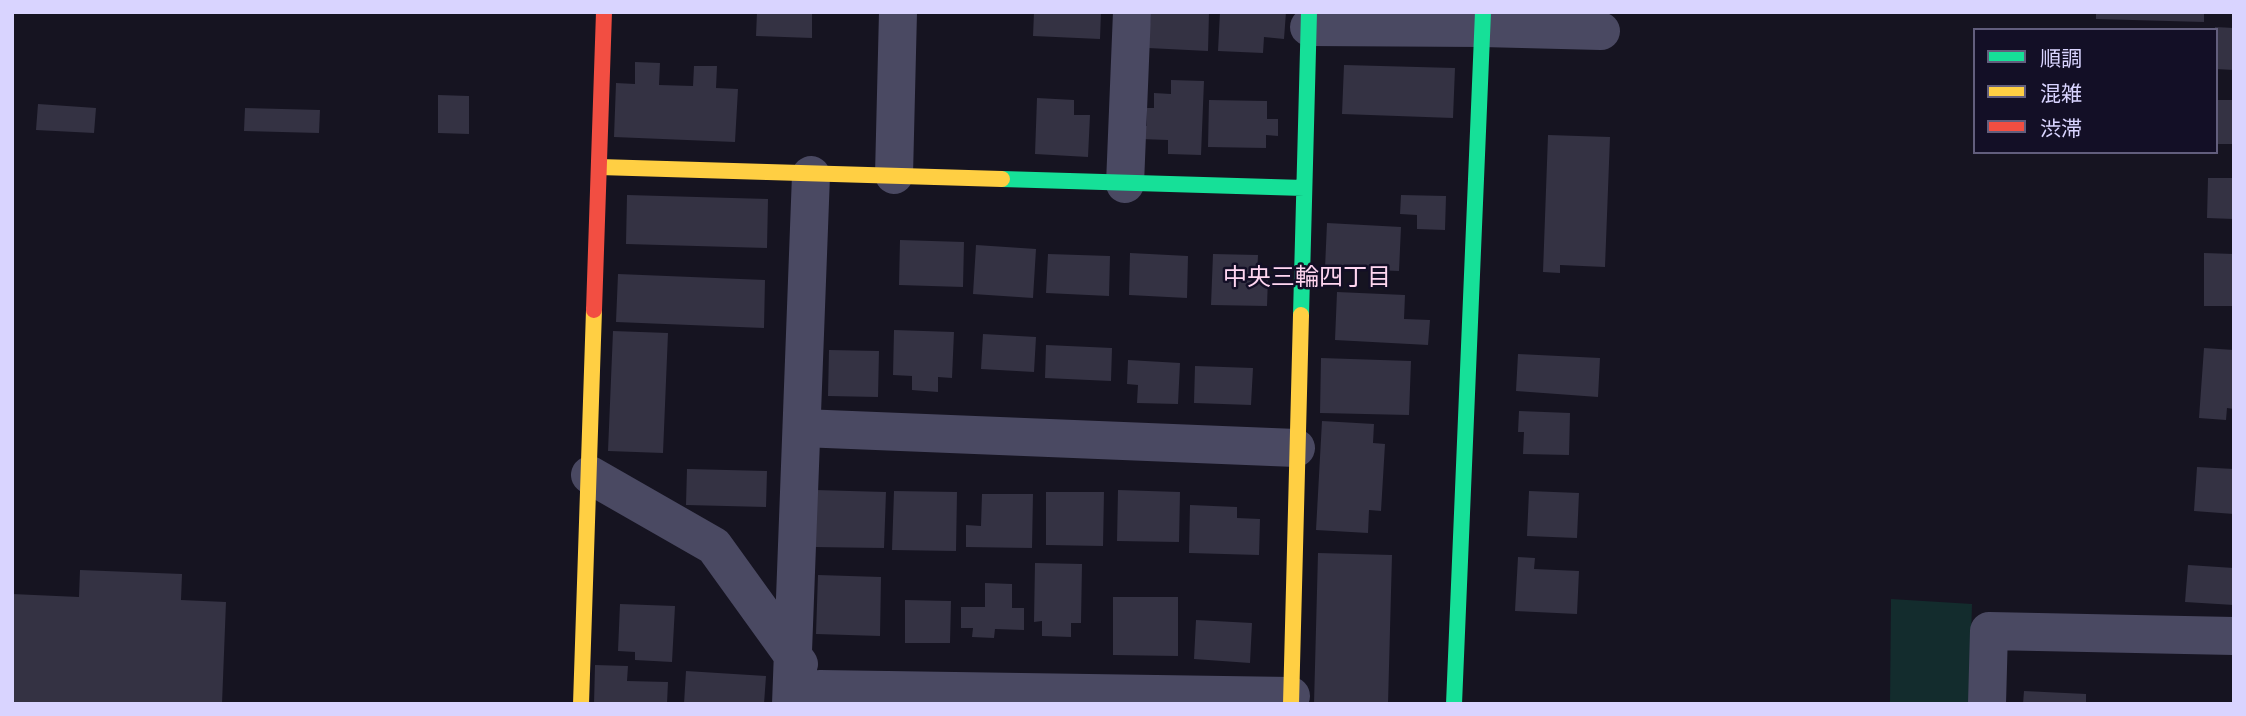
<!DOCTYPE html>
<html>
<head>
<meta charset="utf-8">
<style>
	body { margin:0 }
	#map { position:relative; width:2246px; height:716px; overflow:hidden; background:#161421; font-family:"Sofia Sans Condensed","Noto Sans JP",sans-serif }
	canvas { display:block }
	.frame { position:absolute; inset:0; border:14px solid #d9d4ff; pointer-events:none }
	.legend { position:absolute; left:1973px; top:28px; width:245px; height:126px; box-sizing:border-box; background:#130f26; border:2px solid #625e7d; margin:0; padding:9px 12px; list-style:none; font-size:21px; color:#d9d4ff }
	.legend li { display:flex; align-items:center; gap:14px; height:35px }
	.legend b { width:35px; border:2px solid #625e7d }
</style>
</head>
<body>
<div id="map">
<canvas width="2246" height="716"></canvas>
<div class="frame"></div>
<ul class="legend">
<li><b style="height:9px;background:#16e098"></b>順調</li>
<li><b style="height:9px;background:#ffcf43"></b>混雑</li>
<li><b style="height:9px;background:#f24e42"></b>渋滞</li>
</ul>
</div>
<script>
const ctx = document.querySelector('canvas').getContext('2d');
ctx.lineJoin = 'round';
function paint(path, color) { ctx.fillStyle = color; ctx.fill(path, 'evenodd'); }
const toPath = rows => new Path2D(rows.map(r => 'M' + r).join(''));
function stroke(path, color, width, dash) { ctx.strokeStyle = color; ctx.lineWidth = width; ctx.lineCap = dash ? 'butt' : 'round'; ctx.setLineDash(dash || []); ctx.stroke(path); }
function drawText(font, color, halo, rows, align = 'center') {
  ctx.font = font + ' "Sofia Sans Condensed","Noto Sans JP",sans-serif'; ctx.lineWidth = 5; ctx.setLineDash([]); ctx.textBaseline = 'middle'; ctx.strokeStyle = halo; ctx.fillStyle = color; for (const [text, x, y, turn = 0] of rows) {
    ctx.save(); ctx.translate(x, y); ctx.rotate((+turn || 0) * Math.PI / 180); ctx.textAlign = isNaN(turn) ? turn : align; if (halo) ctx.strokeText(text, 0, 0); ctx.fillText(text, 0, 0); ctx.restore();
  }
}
paint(toPath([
	[1891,599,1972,604,1969,704,1890,704]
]), '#132c2d');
paint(toPath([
	[757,12,812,12,812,38,756,36],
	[1034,12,1101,12,1100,39,1033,36],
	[1151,12,1209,12,1208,51,1148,48],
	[1220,12,1286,12,1284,39,1264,37,1263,53,1218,51],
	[2096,12,2204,12,2204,22,2096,19],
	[2215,27,2234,28,2234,70,2216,69],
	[635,62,660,63,659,85,693,86,694,66,717,66,716,88,738,89,735,142,614,137,616,83,635,84],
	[1344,65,1455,68,1453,118,1342,114],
	[1171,80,1204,81,1201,155,1168,154,1168,140,1140,139,1141,126,1147,126,1147,108,1154,108,1154,93,1171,94],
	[438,95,469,96,469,134,438,133],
	[1037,98,1074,100,1074,115,1090,115,1088,157,1035,154],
	[1209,100,1267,101,1267,119,1278,119,1278,136,1266,135,1266,148,1208,147],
	[2216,100,2234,100,2234,144,2216,144],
	[38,104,96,108,94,133,36,130],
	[245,108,320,110,319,133,244,131],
	[1548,135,1610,137,1605,267,1560,265,1560,273,1543,272],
	[2208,178,2234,178,2234,219,2207,218],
	[627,195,768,199,767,248,626,244],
	[1401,195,1446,196,1445,230,1417,229,1417,215,1400,214],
	[1327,223,1401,227,1399,271,1325,268],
	[900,240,964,242,963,287,899,285],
	[976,245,1036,249,1033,298,973,294],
	[1130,253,1188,256,1187,298,1129,295],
	[2204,253,2234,254,2234,306,2204,306],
	[1048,254,1110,256,1109,296,1046,293],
	[1213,254,1258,255,1257,277,1268,278,1267,306,1211,305],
	[618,274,765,280,764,328,616,322],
	[1337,292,1405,295,1404,319,1430,320,1428,345,1335,340],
	[894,330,954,332,952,378,938,377,938,392,912,390,912,376,893,375],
	[613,331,668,333,663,453,608,451],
	[983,334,1036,337,1034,372,981,369],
	[1046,345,1112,348,1111,381,1045,378],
	[2204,348,2234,350,2234,409,2227,408,2226,420,2199,418],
	[829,350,879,351,878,397,828,396],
	[1518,354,1600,358,1598,397,1516,391],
	[1321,358,1411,361,1409,415,1320,413],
	[1128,360,1180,363,1178,404,1137,403,1138,385,1127,384],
	[1195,366,1253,368,1251,405,1194,403],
	[1519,411,1570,413,1569,455,1523,454,1524,432,1518,432],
	[1322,421,1374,424,1373,443,1385,444,1381,511,1369,510,1368,533,1316,530],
	[2197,467,2234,469,2234,514,2194,511],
	[687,469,767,471,766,507,686,505],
	[815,490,886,492,884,548,814,547],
	[1118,490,1180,492,1179,542,1117,541],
	[894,491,957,492,956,551,892,550],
	[1529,491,1579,493,1577,538,1527,536],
	[1046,492,1104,492,1103,546,1046,545],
	[982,494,1033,494,1032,548,966,547,966,525,981,526],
	[1190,505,1237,507,1237,518,1260,519,1259,555,1189,553],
	[1318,553,1392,555,1388,704,1314,704],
	[1518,557,1535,558,1534,569,1579,571,1577,614,1515,611],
	[1035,563,1082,564,1081,623,1071,623,1071,637,1042,636,1042,621,1034,622],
	[2188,565,2234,568,2234,605,2185,602],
	[80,570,182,574,181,600,226,602,222,704,12,704,12,594,79,597],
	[818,575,881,577,880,636,816,634],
	[985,583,1012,584,1012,608,1024,608,1024,630,995,629,994,638,972,637,973,628,961,628,961,607,985,607],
	[1113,597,1178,597,1178,656,1113,655],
	[905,600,951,601,950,643,905,643],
	[620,604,675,606,672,662,635,660,635,652,618,651],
	[1196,620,1252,623,1250,663,1194,659],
	[595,665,628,666,627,681,668,682,667,704,594,704],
	[686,671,766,676,764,704,684,704],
	[2024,691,2086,694,2086,704,2023,704]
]), '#343243');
stroke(toPath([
	[1309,27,1482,28,1601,31],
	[894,175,898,12],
	[1125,184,1132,12],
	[802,428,1296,448],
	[590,475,714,546,799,664],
	[820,689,1291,696],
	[791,704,811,175],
	[1987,704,1989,631,2234,636]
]), '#4a4962', 38);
stroke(toPath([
	[1002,179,1304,188],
	[1301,315,1309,12],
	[1454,704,1483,12]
]), '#16e098', 16);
stroke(toPath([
	[599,167,1002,179],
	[581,704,594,310],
	[1291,704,1301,315]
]), '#ffcf43', 16);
stroke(toPath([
	[594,310,604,12]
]), '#f24e42', 16);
drawText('24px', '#ffd6f0', '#130f26', [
	["中央三輪四丁目",1307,279]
]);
</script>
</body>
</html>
